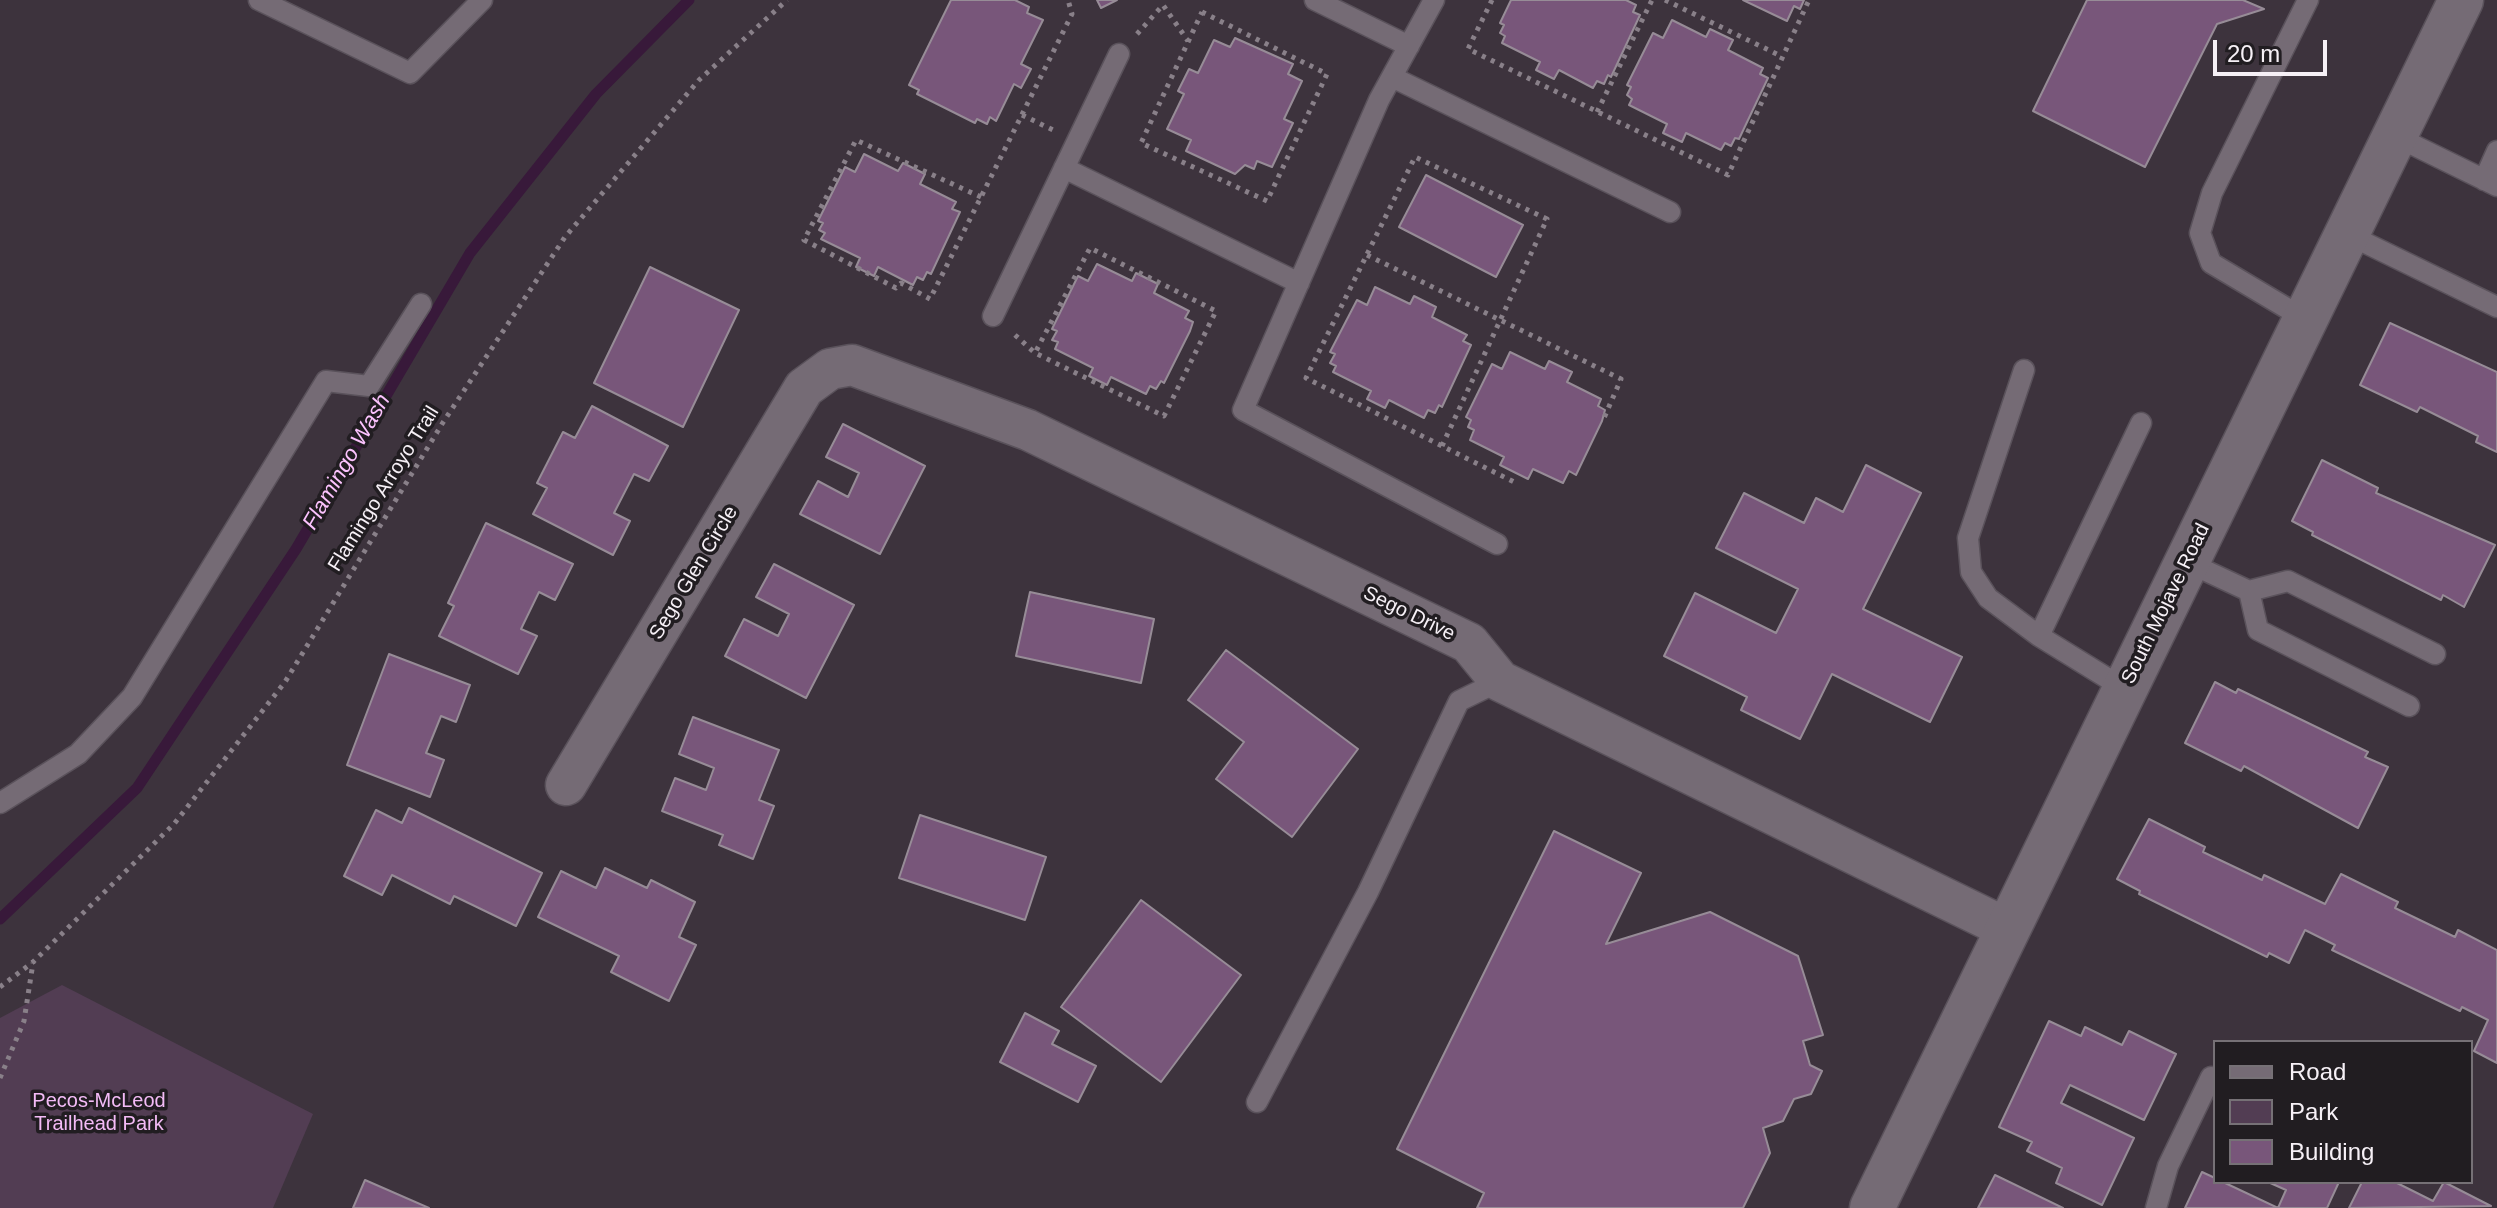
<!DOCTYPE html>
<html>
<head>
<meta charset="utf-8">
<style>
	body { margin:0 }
	#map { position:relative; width:2497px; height:1208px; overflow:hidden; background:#3d333d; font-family:Arial,sans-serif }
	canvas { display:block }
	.legend { position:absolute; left:2213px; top:1040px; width:260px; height:144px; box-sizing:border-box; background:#211d21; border:2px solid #767176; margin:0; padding:10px 14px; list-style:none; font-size:24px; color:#f6f0f6 }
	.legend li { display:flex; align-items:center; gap:16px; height:40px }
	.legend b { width:40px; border:2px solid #767176 }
	.scale { position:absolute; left:2213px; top:40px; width:114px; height:36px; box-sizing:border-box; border:4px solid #f6f0f6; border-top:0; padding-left:10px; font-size:24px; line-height:28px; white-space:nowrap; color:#f6f0f6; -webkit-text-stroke:6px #211d21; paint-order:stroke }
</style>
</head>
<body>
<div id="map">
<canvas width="2497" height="1208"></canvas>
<ul class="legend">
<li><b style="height:10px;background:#756b75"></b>Road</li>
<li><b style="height:22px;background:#523d53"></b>Park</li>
<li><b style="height:22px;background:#78567a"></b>Building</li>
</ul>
<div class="scale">20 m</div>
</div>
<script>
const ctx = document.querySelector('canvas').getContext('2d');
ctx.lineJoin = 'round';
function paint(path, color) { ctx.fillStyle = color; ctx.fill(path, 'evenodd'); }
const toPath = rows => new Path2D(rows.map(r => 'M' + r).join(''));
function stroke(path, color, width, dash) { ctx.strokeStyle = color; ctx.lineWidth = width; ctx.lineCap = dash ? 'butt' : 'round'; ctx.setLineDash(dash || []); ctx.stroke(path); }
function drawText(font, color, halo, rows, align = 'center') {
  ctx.font = font + ' Arial,sans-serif'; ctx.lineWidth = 7; ctx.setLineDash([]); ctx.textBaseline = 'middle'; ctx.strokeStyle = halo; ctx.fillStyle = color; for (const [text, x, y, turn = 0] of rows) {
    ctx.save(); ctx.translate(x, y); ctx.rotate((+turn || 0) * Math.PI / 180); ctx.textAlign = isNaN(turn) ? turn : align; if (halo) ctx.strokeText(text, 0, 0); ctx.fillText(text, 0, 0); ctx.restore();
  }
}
paint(toPath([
	[62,985,313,1114,273,1208,0,1208,0,1018]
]), '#523d53');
stroke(toPath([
	[0,919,137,788,296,549,470,253,596,94,689,0]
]), '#38193a', 11);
const building = toPath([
	[951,0,1015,0,1029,7,1027,13,1043,20,1021,64,1031,69,1021,88,1014,84,996,121,990,117,987,124,977,119,975,123,917,94,919,90,909,85,951,0],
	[1097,0,1117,0,1101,8,1097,0],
	[1511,0,1626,0,1636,5,1633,12,1640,15,1611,77,1608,75,1604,84,1597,81,1593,88,1559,70,1554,79,1536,70,1540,62,1502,43,1505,36,1500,33,1504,25,1500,23,1511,0],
	[1743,0,1804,0,1800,9,1794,6,1787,21,1743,0],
	[2087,0,2243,0,2264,9,2217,24,2145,167,2033,111,2087,0],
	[1672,20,1706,37,1710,29,1733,40,1728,50,1763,68,1760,74,1768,78,1739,139,1735,138,1731,146,1725,143,1721,150,1686,133,1682,142,1663,133,1667,124,1629,105,1632,99,1627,95,1631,87,1627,85,1653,33,1663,38,1672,20],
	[1235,38,1293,64,1288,74,1302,81,1284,119,1293,123,1272,167,1257,161,1254,169,1245,165,1235,174,1186,151,1191,140,1167,129,1184,94,1178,91,1189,69,1198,73,1214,40,1230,47,1235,38],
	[864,154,898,171,903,163,925,174,920,184,956,202,952,209,960,212,931,274,927,272,923,280,917,277,913,285,878,267,874,276,856,267,860,258,821,239,825,233,819,230,823,223,818,221,845,167,855,172,864,154],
	[1426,175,1523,225,1496,277,1399,227,1426,175],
	[1097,264,1132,281,1136,273,1158,284,1154,293,1189,311,1185,318,1193,322,1190,331,1164,383,1161,381,1156,389,1150,386,1146,394,1111,377,1107,385,1089,376,1093,368,1055,349,1058,342,1052,340,1057,331,1052,329,1078,276,1088,281,1097,264],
	[650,267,739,310,683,427,594,383,650,267],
	[1375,287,1410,304,1414,296,1436,307,1432,317,1467,335,1463,341,1471,345,1442,407,1439,405,1435,413,1428,410,1424,418,1389,400,1385,408,1367,399,1371,391,1333,372,1336,366,1330,363,1335,354,1330,352,1357,300,1367,305,1375,287],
	[2390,323,2497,372,2497,452,2476,442,2478,436,2420,407,2417,412,2360,385,2390,323],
	[1510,352,1545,369,1549,361,1572,372,1567,382,1601,399,1598,406,1605,410,1602,421,1576,475,1569,471,1563,483,1533,469,1528,479,1500,465,1504,457,1470,440,1474,430,1468,427,1471,420,1466,417,1492,364,1502,369,1510,352],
	[592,406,668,446,649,481,634,474,614,513,630,521,613,555,533,514,547,488,537,483,563,432,575,438,592,406],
	[843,424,925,466,880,554,800,514,818,481,848,497,859,473,826,457,843,424],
	[2322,460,2378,488,2376,493,2495,545,2464,607,2443,595,2441,600,2312,535,2313,532,2292,521,2322,460],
	[1866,465,1921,493,1863,609,1962,657,1930,722,1832,674,1800,739,1741,710,1747,697,1664,656,1695,593,1776,633,1798,589,1716,548,1744,493,1804,523,1816,498,1843,512,1866,465],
	[486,523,573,564,555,600,539,592,521,629,537,636,518,674,439,636,454,606,448,603,486,523],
	[774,564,854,605,806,698,725,656,744,619,778,636,789,614,756,597,774,564],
	[1030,592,1154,619,1141,683,1016,656,1030,592],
	[1226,650,1358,749,1292,837,1216,779,1244,742,1188,700,1226,650],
	[389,654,470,685,456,722,441,716,426,753,444,760,430,797,347,765,389,654],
	[2215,682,2236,693,2238,689,2368,752,2365,757,2388,767,2358,828,2244,766,2241,771,2185,743,2215,682],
	[693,717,779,750,759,800,774,806,753,859,719,845,723,835,662,811,675,778,706,790,714,768,679,754,693,717],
	[409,808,542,873,516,926,454,896,450,904,392,875,382,895,344,876,376,810,402,823,409,808],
	[920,815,1046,857,1025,920,899,878,920,815],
	[2149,819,2205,847,2203,852,2262,880,2264,875,2325,904,2341,874,2398,902,2395,908,2455,937,2458,930,2497,950,2497,1063,2474,1051,2488,1020,2462,1007,2460,1011,2332,950,2335,945,2305,930,2289,963,2269,953,2267,957,2139,894,2140,891,2117,879,2149,819],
	[1554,831,1641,873,1606,944,1710,912,1798,956,1823,1035,1803,1041,1810,1065,1822,1071,1811,1094,1794,1099,1783,1121,1763,1128,1770,1153,1743,1208,1477,1208,1484,1193,1397,1149,1554,831],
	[605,868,647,888,651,880,695,902,679,937,696,945,669,1001,611,972,619,956,538,917,561,871,596,888,605,868],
	[1141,900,1241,975,1161,1082,1061,1007,1141,900],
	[1025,1013,1059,1031,1052,1044,1096,1066,1078,1102,1000,1062,1025,1013],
	[2049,1021,2081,1036,2085,1027,2122,1045,2129,1031,2176,1054,2144,1120,2070,1085,2061,1103,2134,1138,2102,1205,2056,1183,2062,1168,2027,1151,2032,1142,1999,1127,2049,1021],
	[2202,1172,2215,1178,2215,1182,2223,1182,2278,1208,2286,1190,2268,1182,2339,1182,2327,1208,2185,1208,2202,1172],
	[1995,1175,2063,1208,1978,1208,1995,1175],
	[365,1180,429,1208,353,1208,365,1180],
	[2362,1182,2395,1182,2433,1201,2444,1182,2491,1206,2349,1208,2362,1182]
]);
paint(building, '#78567a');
stroke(building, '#978c97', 2);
const service = toPath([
	[259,0,410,73,482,0],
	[1315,0,1409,46],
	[1434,0,1379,100,1243,410,1497,544],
	[1392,77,1670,212],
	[2395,136,2497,186],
	[1064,168,1299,283],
	[2484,180,2497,151],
	[2347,234,2497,307],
	[993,316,1119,54],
	[2305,319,2211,263,2200,233,2212,193,2308,0],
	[2024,370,1968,538,1971,572,1988,598,2039,636,2125,689],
	[2187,562,2249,591,2288,581,2435,654],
	[2249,591,2258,630,2409,706],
	[2039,636,2141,423],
	[0,803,78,754,132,697,326,381,369,386,421,304],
	[1257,1102,1368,892,1459,701,1500,681],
	[2156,1208,2168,1166,2211,1077]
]);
const minor = toPath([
	[566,785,804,388,830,369,852,365,1028,430,1469,643,1500,681,2008,929]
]);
const tertiary = toPath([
	[1872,1208,2461,0]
]);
stroke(service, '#5a525b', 23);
stroke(minor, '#5a525b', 43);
stroke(tertiary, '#5a525b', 47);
stroke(toPath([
	[1492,0,1468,49,1728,175,1809,0],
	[1665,0,1781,56],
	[1202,12,1327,74,1267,201,1141,143,1202,12],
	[1137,34,1163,5,1188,41],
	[1597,112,1652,0],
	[1022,115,1053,130],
	[981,197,856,140,804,240,896,288,901,283,930,299,981,197,1072,14,1068,0],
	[1367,255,1621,379,1604,418],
	[1015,335,1035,353,1164,416,1216,311,1090,248,1035,353],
	[1442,446,1547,219,1415,157,1306,378,1516,483],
	[0,987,33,962,174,824,285,682,442,424,565,237,699,80,787,0],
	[0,1078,24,1021,33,963]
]), '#898089', 5, [4, 6]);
stroke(service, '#756b75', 20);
stroke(minor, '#756b75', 40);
stroke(tertiary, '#756b75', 44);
drawText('20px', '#f6f0f6', '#211d21', [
	["Flamingo Arroyo Trail",384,489,-58],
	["Sego Glen Circle",694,573,-59],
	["South Mojave Road",2166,604,-64],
	["Sego Drive",1409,614,26]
]);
drawText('20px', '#f3bbf6', '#211d21', [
	["Pecos-McLeod",99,1101],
	["Trailhead Park",99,1124]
]);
drawText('italic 22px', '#fcc3fe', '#211d21', [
	["Flamingo Wash",347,462,-60]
]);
</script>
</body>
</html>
